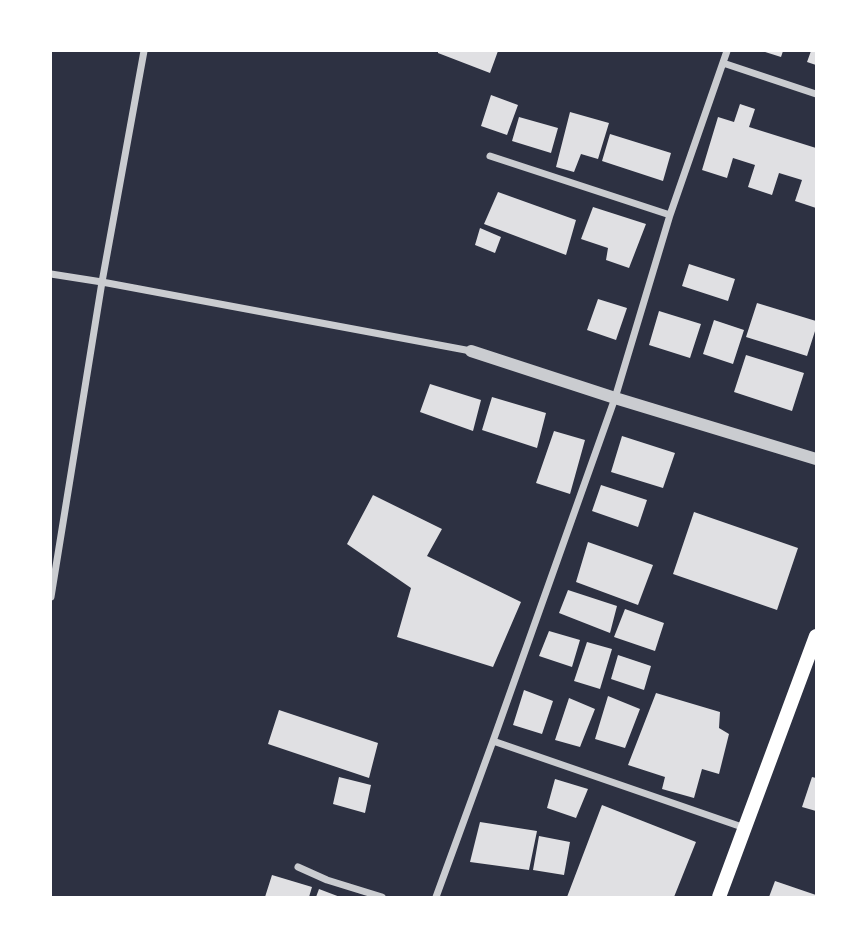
<!DOCTYPE html>
<html>
<head>
<meta charset="utf-8">
<style>
	body { margin:0 }
	#map { position:relative; width:867px; height:948px; overflow:hidden; background:#2d3142; font-family:Jost,sans-serif }
	canvas { display:block }
	.frame { position:absolute; inset:0; border:52px solid #fff; pointer-events:none }
</style>
</head>
<body>
<div id="map">
<canvas width="867" height="948"></canvas>
<div class="frame"></div>
</div>
<script>
const ctx = document.querySelector('canvas').getContext('2d');
ctx.lineJoin = 'round';
function paint(path, color) { ctx.fillStyle = color; ctx.fill(path, 'evenodd'); }
const toPath = rows => new Path2D(rows.map(r => 'M' + r).join(''));
function stroke(path, color, width, dash) { ctx.strokeStyle = color; ctx.lineWidth = width; ctx.lineCap = dash ? 'butt' : 'round'; ctx.setLineDash(dash || []); ctx.stroke(path); }
paint(toPath([
	[438,51,498,51,490,73,438,53],
	[762,51,783,51,781,57],
	[811,51,816,51,816,65,807,62],
	[491,95,518,105,507,135,481,126],
	[740,104,755,109,749,127,816,148,816,208,795,201,802,180,779,173,772,195,748,187,755,165,733,158,727,178,702,170,718,117,734,122],
	[570,112,609,123,598,159,581,154,574,172,556,167],
	[519,117,558,128,551,153,512,141],
	[610,134,671,153,663,181,602,161],
	[498,192,576,220,566,255,484,224],
	[593,207,646,224,629,268,606,260,608,248,581,239],
	[480,228,501,237,495,253,475,245],
	[689,264,735,279,728,301,682,286],
	[598,299,627,308,616,340,587,330],
	[757,303,816,321,816,328,807,356,746,337],
	[659,311,701,324,690,358,649,345],
	[714,320,744,330,733,364,703,354],
	[746,355,804,373,792,411,734,392],
	[430,384,481,400,473,431,420,412],
	[492,397,546,413,537,448,482,430],
	[554,431,585,440,570,494,536,483],
	[622,436,675,453,663,488,611,472],
	[601,485,647,500,638,527,592,511],
	[373,495,442,529,427,556,521,602,493,667,397,637,411,588,347,544],
	[694,512,798,548,777,610,673,574],
	[588,542,653,565,638,605,576,582],
	[568,590,617,606,610,633,559,613],
	[625,609,664,623,655,651,614,637],
	[549,631,580,640,572,667,539,656],
	[587,642,612,649,600,689,574,681],
	[618,655,651,666,644,690,611,679],
	[524,690,553,701,542,734,513,725],
	[656,693,720,712,719,728,729,734,719,774,702,769,694,798,662,789,665,777,628,765],
	[608,696,640,709,625,748,595,739],
	[569,698,595,709,580,747,555,740],
	[279,710,378,743,369,778,268,744],
	[339,777,371,785,365,813,333,804],
	[812,777,816,778,816,811,802,807],
	[555,779,588,789,576,818,547,808],
	[602,805,696,842,674,897,567,897],
	[480,822,537,831,529,870,470,862],
	[539,836,570,842,564,875,533,870],
	[272,875,312,887,309,897,265,897],
	[775,881,816,895,816,897,769,897],
	[319,889,340,897,316,897]
]), '#e0e0e3');
stroke(toPath([
	[723,63,816,94],
	[490,156,670,215],
	[51,274,102,282,471,351],
	[51,597,102,282,144,51],
	[493,741,745,828],
	[298,867,327,880,382,897],
	[436,897,493,741,615,398,670,215,727,51]
]), '#caccd0', 7);
stroke(toPath([
	[471,351,615,398,816,459]
]), '#caccd0', 12);
stroke(toPath([
	[719,897,816,636]
]), '#fff', 14);
</script>
</body>
</html>
